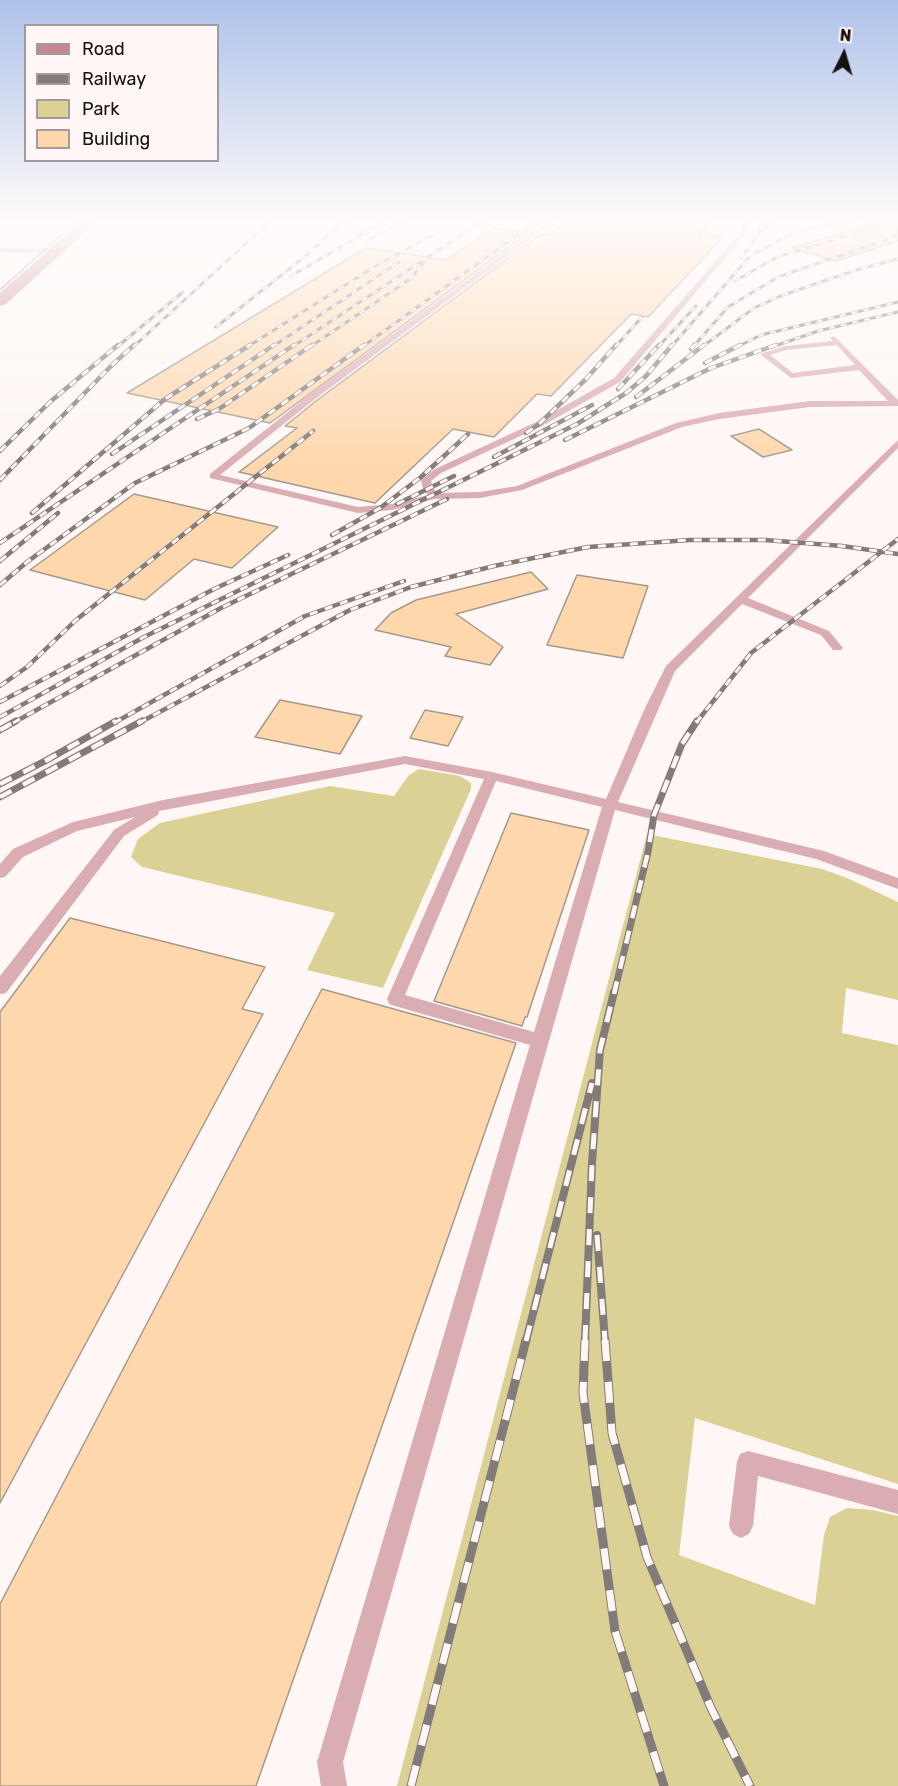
<!DOCTYPE html>
<html>
<head>
<meta charset="utf-8">
<style>
	body { margin:0 }
	#map { position:relative; width:898px; height:1786px; overflow:hidden; background:#fff7f5; font-family:Rubik,sans-serif }
	canvas { display:block }
	.legend { position:absolute; left:24px; top:24px; width:195px; height:138px; box-sizing:border-box; background:#fff7f5; border:2px solid #a29b99; margin:0; padding:8px 10px; list-style:none; font-size:18px; color:#16100e }
	.legend li { display:flex; align-items:center; gap:12px; height:30px }
	.legend b { width:30px; border:2px solid #a29b99 }
	.north { position:absolute; left:814px; top:24px; width:60px; height:60px; -webkit-text-stroke:4px #fff7f5; paint-order:stroke; rotate:5deg; font-size:16px; font-weight:700; line-height:24px; text-align:center; color:#16100e }
	.north::after { content:''; display:block; margin:auto; width:21px; height:27px; background:#16100e; clip-path:polygon(50% 0,100% 100%,50% 72%,0 100%) }
</style>
</head>
<body>
<div id="map">
<canvas width="898" height="1786"></canvas>
<ul class="legend">
<li><b style="height:8px;background:#c78791"></b>Road</li>
<li><b style="height:8px;background:#827b79"></b>Railway</li>
<li><b style="height:16px;background:#dcd194"></b>Park</li>
<li><b style="height:16px;background:#fed7ad"></b>Building</li>
</ul>
<div class="north">N</div>
</div>
<script>
const ctx = document.querySelector('canvas').getContext('2d');
ctx.lineJoin = 'round';
function paint(path, color) { ctx.fillStyle = color; ctx.fill(path, 'evenodd'); }
const toPath = rows => new Path2D(rows.map(r => 'M' + r).join(''));
function stroke(path, color, width, dash) { ctx.strokeStyle = color; ctx.lineWidth = width; ctx.lineCap = dash ? 'butt' : 'round'; ctx.setLineDash(dash || []); ctx.stroke(path); }
paint(toPath([
	[419,769,460,776,471,783,471,789,383,988,307,970,335,913,142,867,131,857,138,839,160,823,330,786,394,796,409,775],
	[647,834,822,869,847,878,898,902,898,1000,846,988,842,1033,898,1045,898,1484,695,1418,679,1555,815,1605,824,1535,830,1517,847,1508,873,1510,898,1516,898,1786,397,1786]
]), '#dcd194');
const building = toPath([
	[572,218,715,218,699,234,723,237,648,317,631,314,551,396,537,394,494,437,453,429,375,503,239,472,297,428,285,426,316,401,541,234,549,235,572,218],
	[890,218,898,218,898,241,836,261,792,248,890,218],
	[493,228,528,233,270,423,127,393,366,248,446,260,493,228],
	[759,429,792,450,763,457,731,436,759,429],
	[134,494,278,527,232,568,194,559,145,600,30,570,134,494],
	[531,572,548,589,456,614,503,647,490,665,445,656,451,647,375,630,391,613,416,600,531,572],
	[577,575,648,586,623,658,547,645,577,575],
	[280,700,362,716,340,754,255,737,280,700],
	[425,710,463,717,448,746,410,738,425,710],
	[511,813,589,830,527,1017,525,1017,522,1026,434,1001,511,813],
	[70,918,265,967,242,1009,263,1014,0,1503,0,1012,70,918],
	[322,989,516,1043,256,1786,0,1786,0,1604,322,989]
]);
paint(building, '#fed7ad');
stroke(building, '#a4998d', 1.5);
paint(toPath([
	[552,218,559,218,315,399,220,475,358,507,392,504,428,495,423,489,421,480,435,469,536,422,614,378,743,230,745,218,751,218,748,231,620,382,542,426,441,473,431,481,433,488,437,493,480,492,517,486,676,423,719,413,810,401,888,401,859,370,791,378,760,354,786,346,833,341,830,338,834,336,898,400,898,406,810,407,719,419,682,427,522,490,480,498,434,499,392,510,358,513,210,478,210,474,309,395,552,218],
	[837,345,855,365,793,373,770,355,786,350,837,345],
	[0,248,54,249,57,251,54,253,1,252,0,248],
	[898,440,898,448,748,598,829,631,843,648,841,650,833,650,821,635,742,604,675,671,618,802,824,851,898,878,898,889,816,859,615,810,343,1762,347,1786,321,1786,317,1762,530,1045,395,1006,389,1004,387,999,484,779,405,764,159,811,158,815,124,836,6,993,0,994,0,976,114,830,135,817,77,831,23,857,5,877,0,878,0,864,13,849,73,822,163,800,405,756,492,772,606,799,645,708,666,666,898,440],
	[496,781,602,807,534,1032,405,995,496,781],
	[748,1451,898,1490,898,1514,758,1476,753,1526,749,1534,741,1538,733,1534,729,1526,737,1462,740,1454,748,1451]
]), '#daadb3');
paint(toPath([
	[85,218,100,218,6,304,0,306,0,293,85,218]
]), '#c78791');
stroke(toPath([
	[0,290,80,218]
]), '#827b79', 1.5);
const railFar4 = toPath([
	[841,225,864,218],
	[760,233,778,218],
	[365,242,410,218],
	[741,258,759,234,764,218],
	[291,276,390,218],
	[735,281,777,257,898,221],
	[216,327,303,258,348,218],
	[117,347,183,292],
	[133,347,274,218],
	[247,347,374,267,438,232],
	[272,347,399,262],
	[292,347,487,218],
	[310,347,410,279,424,263],
	[362,347,541,218],
	[615,347,642,317],
	[658,347,696,306],
	[671,347,750,256,792,234,848,218],
	[693,347,728,307,778,277,898,236],
	[702,347,754,308,783,295,856,270,898,259],
	[737,347,761,335,898,302],
	[772,347,818,331,898,312]
]);
const railFar3 = toPath([
	[691,349,694,345],
	[705,363,740,345],
	[618,389,659,345],
	[636,397,704,345],
	[197,419,219,409,312,345],
	[526,433,539,424,586,379,616,345],
	[565,440,711,368,776,345],
	[0,451,50,402,118,345],
	[112,454,274,345],
	[494,457,592,405],
	[0,480,111,366,134,345],
	[397,504,454,476],
	[32,513,165,399,250,345],
	[332,535,380,508,421,477,468,434],
	[0,543,294,345],
	[0,561,58,513],
	[0,585,27,562,135,483,249,428,364,345],
	[0,686,27,667,76,620,313,431],
	[0,702,214,589,288,555],
	[0,717,144,637,577,424,626,393,646,376,672,345],
	[13,723,221,608,447,499],
	[114,723,305,616,404,581],
	[139,723,350,610,411,587,494,566,588,547,690,540,765,540,842,546,898,554],
	[696,723,751,653,898,539]
]);
const railFar2 = toPath([
	[0,730,16,721],
	[45,761,116,721],
	[0,784,51,758],
	[0,797,142,721],
	[614,994,648,852,654,815,682,744,697,721]
]);
const railFar1 = toPath([
	[597,1235,605,1341],
	[526,1341,592,1083],
	[585,1341,592,1163,600,1050,614,992]
]);
const rail = toPath([
	[585,1340,583,1393,615,1631,664,1786],
	[605,1340,612,1433,647,1557,711,1708,750,1786],
	[411,1786,526,1340]
]);
stroke(railFar4, '#827b79', 3);
stroke(railFar3, '#827b79', 4.5);
stroke(railFar2, '#827b79', 7);
stroke(railFar1, '#827b79', 8);
stroke(rail, '#827b79', 9);
stroke(railFar4, '#fff7f5', 2, [6]);
stroke(railFar3, '#fff7f5', 3, [8]);
stroke(railFar2, '#fff7f5', 4.5, [13]);
stroke(railFar1, '#fff7f5', 5, [16]);
stroke(rail, '#fff7f5', 7, [21]);
const sky = ctx.createLinearGradient(0, 0, 0, 468);
sky.addColorStop(0, '#aec2ea');
sky.addColorStop(0.47, '#fffbfa');
sky.addColorStop(1, '#fffbfa00');
ctx.fillStyle = sky;
ctx.fillRect(0, 0, 898, 468);
</script>
</body>
</html>
